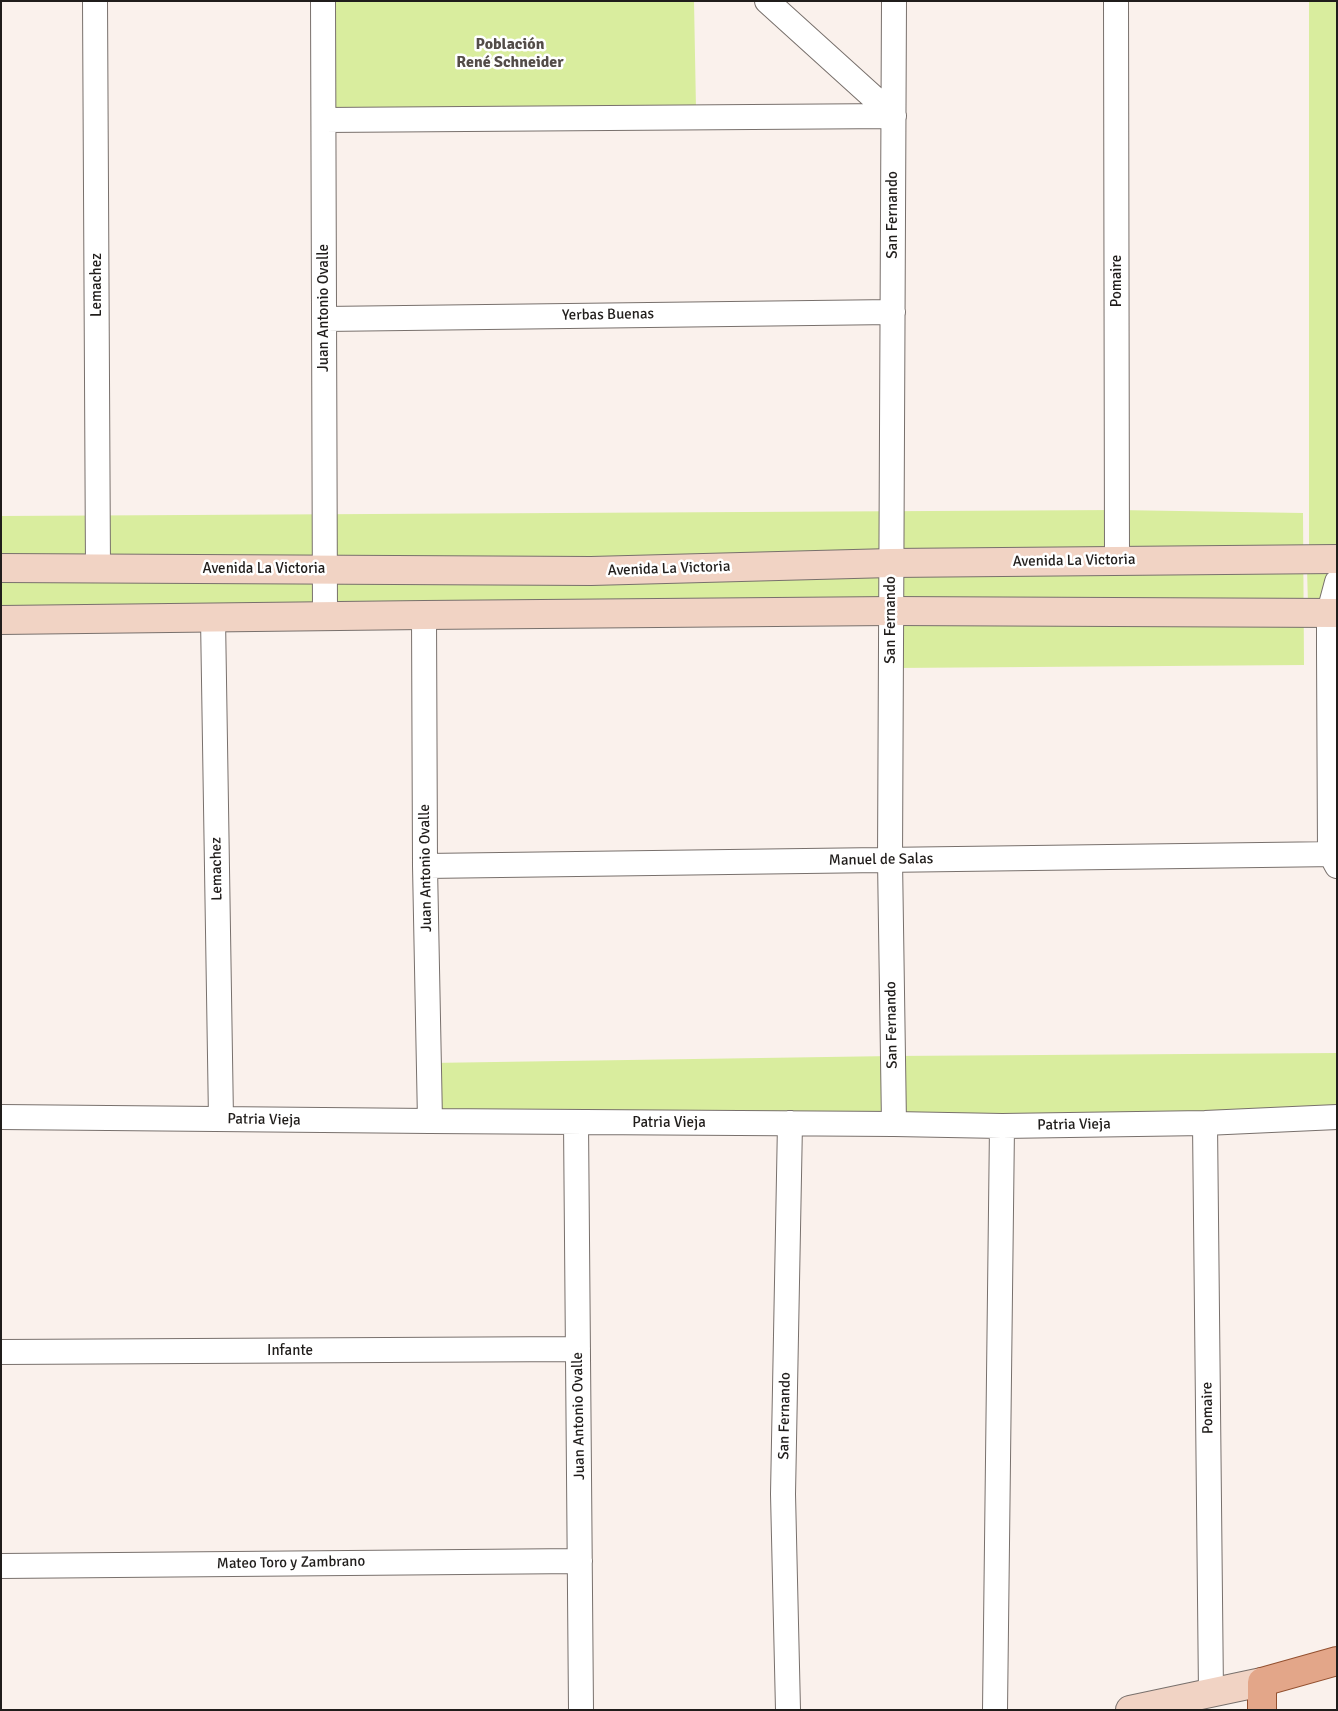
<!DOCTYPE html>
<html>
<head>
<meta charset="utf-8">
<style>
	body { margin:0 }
	#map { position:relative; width:1338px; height:1711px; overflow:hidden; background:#faf1ec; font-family:Signika,sans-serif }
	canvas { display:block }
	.frame { position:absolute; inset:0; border:2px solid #201d1b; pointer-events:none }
</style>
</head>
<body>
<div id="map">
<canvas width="1338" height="1711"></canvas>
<div class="frame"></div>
</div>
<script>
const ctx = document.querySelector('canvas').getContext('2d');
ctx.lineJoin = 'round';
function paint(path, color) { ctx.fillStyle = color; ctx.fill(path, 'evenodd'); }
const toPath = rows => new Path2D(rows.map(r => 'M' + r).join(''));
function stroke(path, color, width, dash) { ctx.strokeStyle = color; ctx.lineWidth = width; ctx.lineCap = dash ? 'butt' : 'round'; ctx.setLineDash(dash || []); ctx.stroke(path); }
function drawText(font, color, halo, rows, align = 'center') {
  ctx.font = font + ' Signika,sans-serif'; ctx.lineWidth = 5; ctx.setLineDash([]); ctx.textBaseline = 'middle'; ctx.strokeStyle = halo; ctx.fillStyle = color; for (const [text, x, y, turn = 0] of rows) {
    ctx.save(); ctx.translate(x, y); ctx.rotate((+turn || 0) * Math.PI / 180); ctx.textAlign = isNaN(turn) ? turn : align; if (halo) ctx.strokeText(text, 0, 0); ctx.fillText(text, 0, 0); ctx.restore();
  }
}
paint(toPath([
	[316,1,694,1,696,109,318,116],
	[1309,1,1337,1,1337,550,1309,550],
	[1117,510,1303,513,1304,665,894,668,892,612,1,620,1,516],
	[1307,568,1337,569,1337,605,1308,605],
	[1337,1053,1337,1117,430,1121,429,1063,893,1056]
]), '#d9ed9e');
const street = toPath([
	[95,1,98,568],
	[323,1,325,616],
	[767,1,894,116],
	[1116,1,1117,561],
	[324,120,894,116],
	[324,319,893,312],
	[1337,582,1329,612,1329,650,1330,853,1337,866],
	[424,615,425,866,430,1121],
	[213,618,221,1119],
	[425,866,1337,854],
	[1,1117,430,1121,894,1124,1002,1126,1205,1123,1337,1117],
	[576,1122,581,1710],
	[1205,1123,1211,1693],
	[894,1124,890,860,894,1],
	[1,1352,578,1349],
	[1,1566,580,1561],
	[788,1710,783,1494,790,1123],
	[995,1710,1002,1126]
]);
const secondary = toPath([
	[1,568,591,571,891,563,1337,559],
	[1,620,424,615,892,611,1337,613],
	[1130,1710,1262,1682]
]);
const primary = toPath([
	[1262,1710,1262,1682,1337,1661]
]);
stroke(street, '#78706c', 26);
stroke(secondary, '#78706c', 30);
stroke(primary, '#93502f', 30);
stroke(street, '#fff', 24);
stroke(secondary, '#f1d3c4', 28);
stroke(primary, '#e3a689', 28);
drawText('15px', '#201d1b', '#fff', [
	["San Fernando",893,215,-90],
	["Pomaire",1117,281,-90],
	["Lemachez",97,285,-90],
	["Juan Antonio Ovalle",324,308,-90],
	["Yerbas Buenas",608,315,-1],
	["Avenida La Victoria",1074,561,-1],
	["Avenida La Victoria",264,569],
	["Avenida La Victoria",669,569,-2],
	["San Fernando",891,620,-90],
	["Manuel de Salas",881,860,-1],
	["Juan Antonio Ovalle",426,868,-91],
	["Lemachez",217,869,-91],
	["San Fernando",892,1025,-91],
	["Patria Vieja",264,1120,1],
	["Patria Vieja",669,1123],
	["Patria Vieja",1074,1125,-1],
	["Infante",290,1351],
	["Pomaire",1208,1408,-91],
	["Juan Antonio Ovalle",579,1416,-91],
	["San Fernando",785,1416,-89],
	["Mateo Toro y Zambrano",291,1563,-1]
]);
drawText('bold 16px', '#534c48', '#fff', [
	["Población",510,45],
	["René Schneider",510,63]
]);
</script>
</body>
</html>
